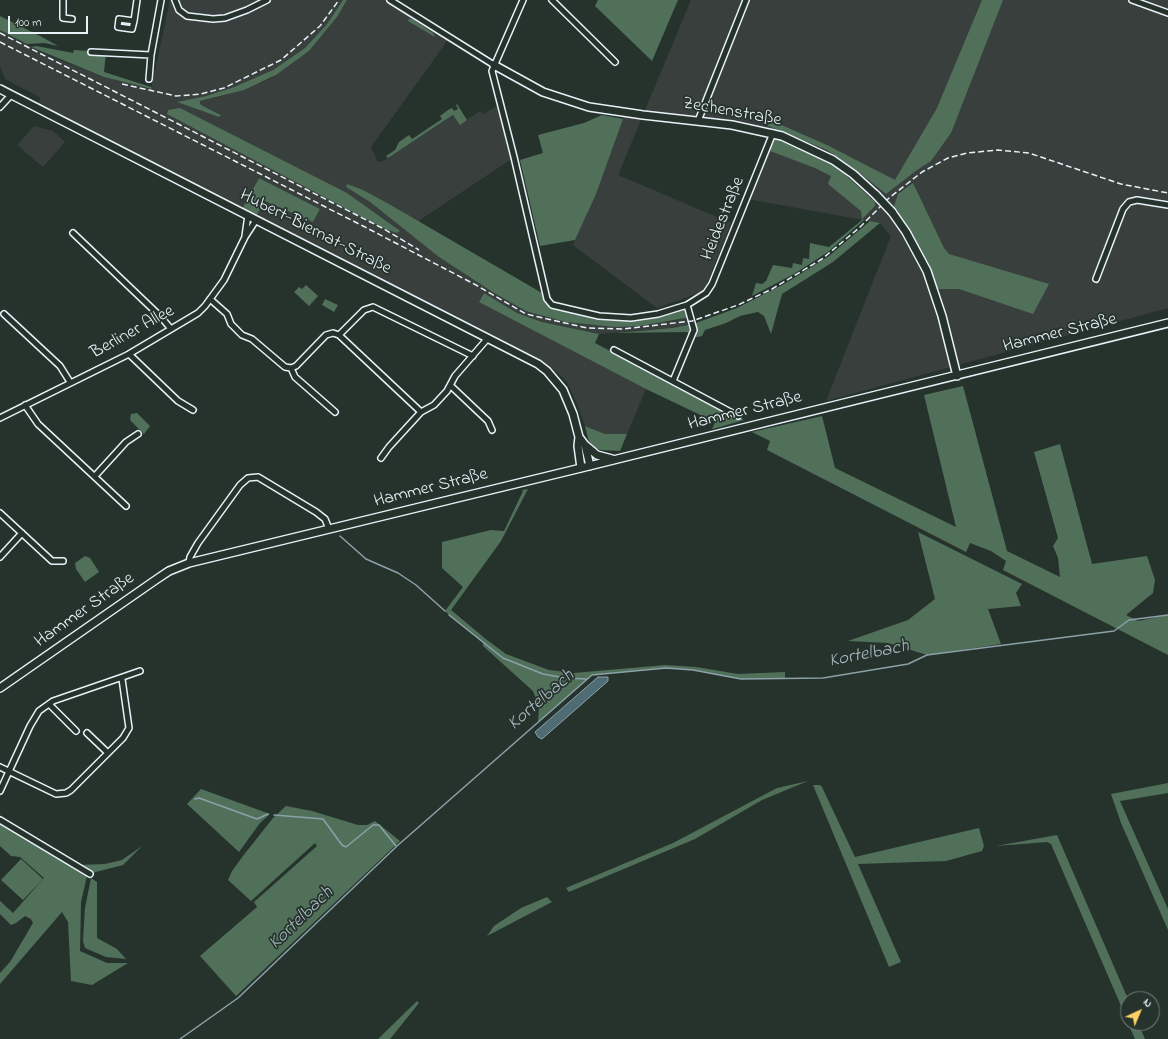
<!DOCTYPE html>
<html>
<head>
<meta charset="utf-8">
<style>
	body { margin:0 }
	#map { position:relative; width:1168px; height:1039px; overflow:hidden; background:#26332d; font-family:"Indie Flower",sans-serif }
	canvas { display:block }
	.north { position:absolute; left:1120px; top:991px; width:40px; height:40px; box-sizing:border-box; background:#26332d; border:1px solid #747f7e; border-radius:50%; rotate:44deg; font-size:11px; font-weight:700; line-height:16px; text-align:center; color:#e8f1f8 }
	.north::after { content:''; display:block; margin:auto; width:14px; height:18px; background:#ffd166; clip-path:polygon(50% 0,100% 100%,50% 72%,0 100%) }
	.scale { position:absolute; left:8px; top:16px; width:80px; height:18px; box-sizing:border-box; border:2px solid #e8f1f8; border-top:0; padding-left:5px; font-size:12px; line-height:14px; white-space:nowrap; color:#e8f1f8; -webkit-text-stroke:3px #26332d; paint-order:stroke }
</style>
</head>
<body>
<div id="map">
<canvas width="1168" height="1039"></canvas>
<div class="north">N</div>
<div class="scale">100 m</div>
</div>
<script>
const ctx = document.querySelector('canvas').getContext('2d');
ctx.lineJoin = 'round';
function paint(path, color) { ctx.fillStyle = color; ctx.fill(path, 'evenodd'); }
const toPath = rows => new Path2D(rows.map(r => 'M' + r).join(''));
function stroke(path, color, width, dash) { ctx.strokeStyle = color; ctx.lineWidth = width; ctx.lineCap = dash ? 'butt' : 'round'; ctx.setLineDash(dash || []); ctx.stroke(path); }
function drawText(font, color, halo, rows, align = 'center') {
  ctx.font = font + ' "Indie Flower",sans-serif'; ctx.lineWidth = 3.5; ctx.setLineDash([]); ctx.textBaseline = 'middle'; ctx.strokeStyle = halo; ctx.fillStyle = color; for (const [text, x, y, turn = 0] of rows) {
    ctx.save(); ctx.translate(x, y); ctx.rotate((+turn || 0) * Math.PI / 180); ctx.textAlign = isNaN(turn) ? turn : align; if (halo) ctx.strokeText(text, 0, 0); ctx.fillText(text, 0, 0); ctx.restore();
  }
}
paint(toPath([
	[170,0,343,0,327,24,305,48,273,70,234,87,206,96,178,102,219,117,221,114,203,106,200,104,200,101,219,97,268,80,276,75,309,51,337,17,347,0,390,0,450,37,371,147,378,162,383,161,454,115,460,124,480,111,483,114,497,106,513,158,417,222,389,204,347,184,346,187,370,202,439,257,491,291,542,316,565,322,595,325,640,326,689,318,689,325,672,328,599,334,542,322,517,313,484,293,479,301,646,389,627,434,605,434,585,426,577,404,567,382,553,369,537,359,256,216,265,200,313,221,320,209,259,178,242,209,38,104,41,98,5,79,0,66,0,30,49,56,104,77,151,89],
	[691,0,1168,0,1168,308,826,401,891,236,880,223,747,199,773,133,643,115,618,175,731,223,704,291,657,308,573,245,625,112,643,115],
	[34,126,53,131,65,142,43,167,18,146,19,143]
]), '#393f3d');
paint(toPath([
	[343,0,347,0,337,17,309,51,276,75,244,90,200,101,200,104,203,106,221,115,219,117,177,102,206,96,234,87,273,70,305,48,327,24],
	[598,0,678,0,652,61,595,6],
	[982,0,1003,0,951,133,931,161,917,170,886,194,856,170,827,150,768,126,770,120,827,145,895,180,937,108],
	[0,16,44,38,58,46,44,43,27,44,0,30],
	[409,19,412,19,433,33,435,37,408,21],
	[36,46,73,53,74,50,106,52,104,72,151,87,152,89,104,77,31,47],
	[457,104,467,120,460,125,453,115,388,158,386,156,395,150,399,142,409,135,412,139,442,119,440,116,448,110,452,108,454,111,458,109,456,105],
	[180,108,347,193,400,231,397,233,383,228,167,114,168,110],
	[602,115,623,119,596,194,575,240,540,246,520,160,543,153,538,135,584,123],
	[777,137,831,162,875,202,875,206,862,219,864,220,828,252,794,274,752,296,756,283,762,284,766,281,773,265,792,268,793,263,802,265,803,258,809,259,810,243,829,247,862,220,861,211,828,184,831,176,815,168,770,151,773,141],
	[259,178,320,209,313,222,265,201,256,216,242,209],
	[913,183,944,248,949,254,1049,284,1033,314,959,289,934,289,892,212,898,194],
	[347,184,363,190,389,204,542,293,552,305,599,316,631,318,687,305,691,317,640,326,615,327,565,322,526,311,491,291,439,257,370,202,346,187],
	[870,221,880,223,833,262,782,294,771,334,764,316,758,312,740,316,726,323,705,330,702,336,692,338,687,332,616,333,672,328,693,324,737,308,786,283,829,256],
	[306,285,318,296,309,306,294,292,299,287,302,289],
	[484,293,517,313,542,322,599,334,595,343,612,352,614,350,738,416,744,420,713,429,712,429,715,422,646,389,479,302],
	[325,299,338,305,334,312,322,305],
	[963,386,1007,551,1060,577,1058,558,1053,546,1058,538,1034,452,1060,444,1092,564,1147,556,1155,580,1153,593,1126,615,1138,621,1168,615,1168,655,1003,570,1006,561,991,551,970,543,966,552,767,450,770,441,752,432,822,416,835,468,956,527,924,395],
	[137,413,150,426,144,434,130,420,131,414],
	[585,426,605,434,627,434,620,451,601,450,595,448,589,442],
	[528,489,501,541,451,610,487,640,506,654,549,670,574,673,665,665,696,667,738,674,785,672,785,679,741,679,693,670,666,668,592,675,538,722,539,706,533,691,483,646,483,643,449,615,445,611,463,587,442,568,442,542,491,530,504,531,523,491,522,490],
	[918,532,1022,584,1016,593,1021,606,988,609,1001,644,927,655,888,643,848,641,908,620,935,599],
	[85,556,90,558,99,572,85,582,76,569,75,563],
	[808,781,762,800,695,839,569,892,566,888,673,843,777,788],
	[1168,783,1168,793,1120,801,1168,909,1168,930,1121,823,1111,794],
	[813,785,820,785,822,787,855,857,979,828,984,846,982,851,946,861,858,864,901,962,889,967],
	[201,789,270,814,260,823,239,852,187,804],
	[286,806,312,811,358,825,367,825,375,821,400,841,236,996,200,956,257,907,254,902,317,846,315,843,251,901,228,880,232,871,243,856,273,818],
	[0,822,87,876,81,902,80,951,107,963,128,963,92,985,71,981,68,922,62,912,0,984,0,973,10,962,33,923,31,919,25,916,16,923,11,925,0,914,0,901,13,913,44,878,20,857,11,856,0,846],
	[1057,835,1128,999,1128,1022,1051,844,1047,842,996,846],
	[142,846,123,865,92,873,78,865,105,864,122,860],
	[21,859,43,879,23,900,1,880],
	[91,878,97,882,97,938,117,949,126,959,106,957,85,948,83,941,85,908],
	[547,897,552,902,487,936,494,926,521,908],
	[417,1001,419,1003,390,1039,378,1039],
	[1128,1023,1138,1023,1145,1039,1135,1039]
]), '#50705a');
const water = toPath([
	[598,677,608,677,608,681,542,739,538,737,535,732,598,677]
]);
paint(water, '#4f6b74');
stroke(water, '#8ca1a9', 1);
stroke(toPath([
	[340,536,366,559,398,573,416,585,445,611],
	[449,615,503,658,543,674,565,678,586,679],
	[195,799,199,798,257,819,268,814],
	[274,815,323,819,342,845,346,847,373,825,379,825,396,846],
	[180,1039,238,998,397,846,592,675,666,668,693,670,741,679,823,678,908,664,927,655,1114,631,1129,620,1168,615]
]), '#8ca1a9', 1.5);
const street = toPath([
	[63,0,63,18,72,19],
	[175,0,179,10,187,16,213,19,225,18,247,10,267,0],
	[390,0,494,65],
	[523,0,492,71,514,157,547,299,552,305,569,309,599,316,631,318,658,314,687,305,694,330,673,381],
	[552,0,615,62],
	[1132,0,1168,13],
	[134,21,119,19,118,27,132,29,134,21,137,0],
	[91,52,151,55,161,0],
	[149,79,151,55],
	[0,107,11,95],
	[698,121,746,0],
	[73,233,161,317,171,329],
	[245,236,248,215],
	[1096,279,1123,209,1129,202,1137,200,1168,205],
	[210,299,227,314,231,324,242,335,252,339,285,367,291,368,296,366,326,335,333,333,339,335,421,412,434,405,447,391,455,376,488,338],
	[687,305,706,293,712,284,773,133],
	[4,314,60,366,70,382],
	[339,335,364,310,373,307,473,356],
	[614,350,738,416],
	[129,354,178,401,193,410],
	[291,368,295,377,335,412],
	[451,386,488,421,492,430],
	[25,405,38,424,126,506],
	[0,418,129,354,198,313,205,306,224,280,245,237,256,220],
	[381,458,389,447,421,412],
	[95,476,126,442,138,434],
	[0,513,52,561,63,561],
	[0,557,22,533],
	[189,563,190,557,198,543,240,485,248,478,258,477,316,512,325,519,329,529],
	[49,704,76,731],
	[87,733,108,753],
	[0,767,56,794,66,793,71,790,123,738,129,728,122,679],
	[0,791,30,726,39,711,53,701,140,671],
	[0,820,90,874]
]);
const secondary = toPath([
	[494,65,543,92,589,107,643,115,732,125,782,136,833,160,853,174,876,195],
	[0,89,538,364,547,371,563,390,573,414,579,437,585,445,590,466],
	[892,212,906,232,927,271,942,316,957,376],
	[579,437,578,446,581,468],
	[585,445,597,455,612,459],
	[0,688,157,579,169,571,189,563,581,468,1168,323]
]);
stroke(street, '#e8f1f8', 8);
stroke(secondary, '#e8f1f8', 10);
stroke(street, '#26332d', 5);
stroke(secondary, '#26332d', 7);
stroke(toPath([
	[0,33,384,229,419,250],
	[0,42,363,226,476,285,526,314,587,328,623,329,692,321,738,305,772,289,822,259,859,228,889,198,922,172,948,158,967,153,998,150,1029,153,1121,184,1168,193],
	[122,84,176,96,201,94,224,88,281,60,320,26,339,0]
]), '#e8f1f8', 1.5, [6, 3]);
const secondaryBridge = toPath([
	[876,195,892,212]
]);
stroke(secondaryBridge, '#e8f1f8', 10, []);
stroke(secondaryBridge, '#26332d', 7);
drawText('18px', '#e8f1f8', '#26332d', [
	["Zechenstraße",732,113,10],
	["Heidestraße",724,219,-68],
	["Hubert-Biernat-Straße",315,233,27],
	["Berliner Allee",133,333,-29],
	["Hammer Straße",1060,334,-14],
	["Hammer Straße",745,412,-14],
	["Hammer Straße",431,489,-14],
	["Hammer Straße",85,611,-35]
]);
drawText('italic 19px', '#abbbc3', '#26332d', [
	["Kortelbach",869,655,-11],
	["Kortelbach",542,701,-41],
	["Kortelbach",302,919,-44]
]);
</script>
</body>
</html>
